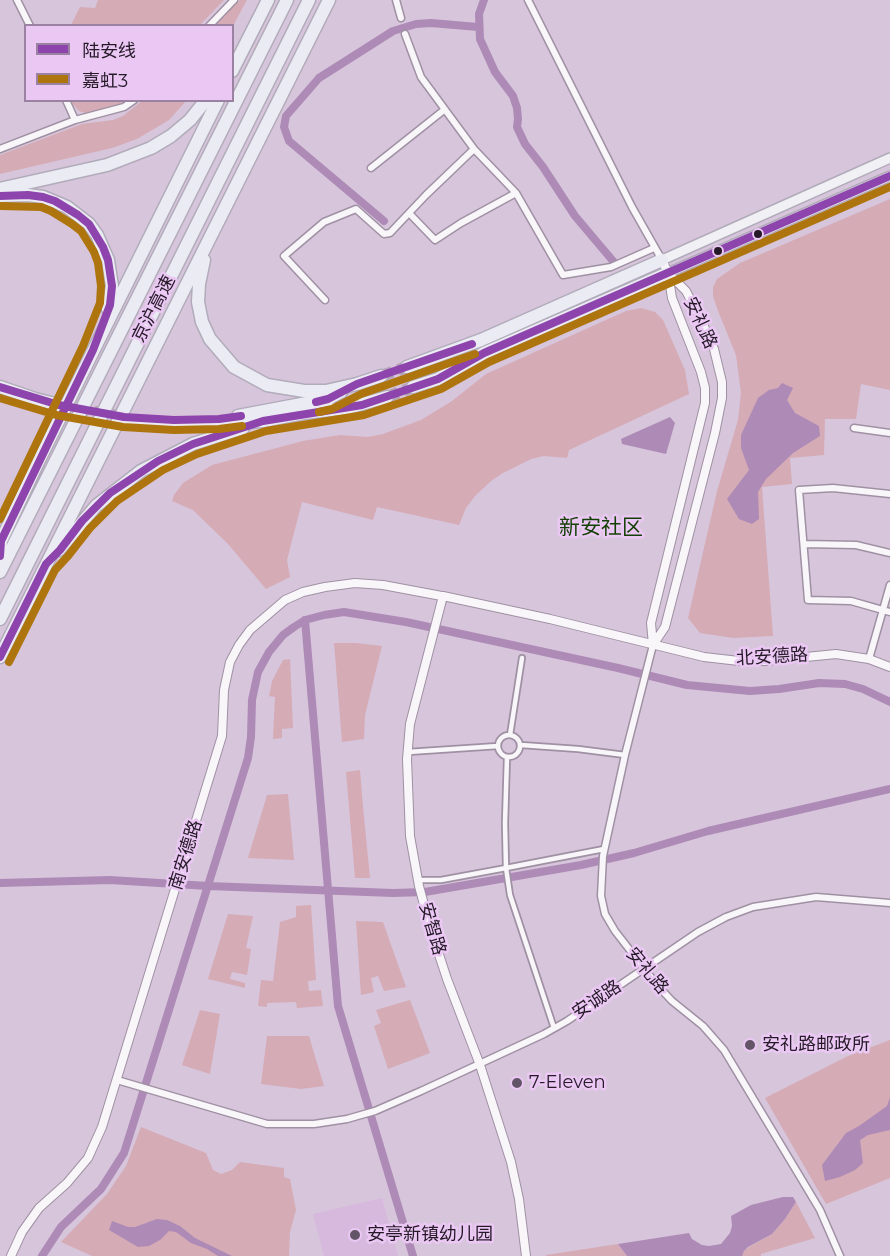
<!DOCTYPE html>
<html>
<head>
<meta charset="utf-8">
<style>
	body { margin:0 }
	#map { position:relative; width:890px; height:1256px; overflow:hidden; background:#d7c5db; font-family:Montserrat,"Noto Sans SC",sans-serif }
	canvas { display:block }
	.legend { position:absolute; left:24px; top:24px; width:210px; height:78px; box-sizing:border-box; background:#eac8f3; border:2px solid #9b82a2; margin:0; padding:8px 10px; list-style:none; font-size:18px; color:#251928 }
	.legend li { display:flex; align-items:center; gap:12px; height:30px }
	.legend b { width:30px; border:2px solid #9b82a2 }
</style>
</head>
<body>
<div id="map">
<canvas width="890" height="1256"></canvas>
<ul class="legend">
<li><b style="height:8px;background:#8e44ad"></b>陆安线</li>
<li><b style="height:8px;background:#ae750e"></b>嘉虹3</li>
</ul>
</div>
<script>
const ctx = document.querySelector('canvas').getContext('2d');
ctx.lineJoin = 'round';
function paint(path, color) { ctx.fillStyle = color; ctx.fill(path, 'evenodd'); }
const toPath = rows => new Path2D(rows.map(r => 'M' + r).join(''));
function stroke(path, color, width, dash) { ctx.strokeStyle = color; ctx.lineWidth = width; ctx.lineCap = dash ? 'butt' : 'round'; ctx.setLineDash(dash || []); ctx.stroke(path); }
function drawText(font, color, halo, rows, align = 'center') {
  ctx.font = font + ' Montserrat,"Noto Sans SC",sans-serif'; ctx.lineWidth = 5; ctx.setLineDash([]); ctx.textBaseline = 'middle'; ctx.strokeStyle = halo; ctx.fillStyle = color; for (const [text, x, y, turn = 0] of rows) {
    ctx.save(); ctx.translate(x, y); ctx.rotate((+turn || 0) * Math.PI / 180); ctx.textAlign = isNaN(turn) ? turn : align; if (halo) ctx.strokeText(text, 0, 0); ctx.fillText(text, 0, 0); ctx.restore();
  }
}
paint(toPath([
	[382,1198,398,1256,324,1256,313,1214]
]), '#d6b9dd');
paint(toPath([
	[98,0,224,0,200,25,71,25,80,7,95,8],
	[240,0,247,0,233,26,215,25],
	[70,101,127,101,116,106,85,113,79,111],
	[142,101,186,101,169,120,137,139,112,148,0,174,0,155,82,124,113,120,123,116],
	[890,199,890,390,861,384,856,419,825,419,824,455,790,458,792,484,762,487,773,636,733,638,700,633,688,618,717,491,738,420,741,393,736,355,718,311,713,296,713,287,717,279,740,263],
	[641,308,655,312,663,320,685,370,689,394,569,450,567,458,544,456,531,459,503,473,491,481,475,496,466,508,459,525,377,507,373,520,302,502,287,560,290,577,266,589,228,544,193,510,172,501,174,495,183,483,212,465,303,441,340,435,368,437,383,434,421,420,452,401,486,374,626,311],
	[334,643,356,643,382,646,365,715,364,739,342,742],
	[290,659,293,728,282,729,282,738,273,739,275,697,269,696,272,681,283,660],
	[360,770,363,807,370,878,355,878,346,772],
	[288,794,294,860,248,858,267,795],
	[311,905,316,980,308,981,309,991,321,990,323,1006,297,1008,296,1002,267,1003,267,1007,258,1006,261,980,273,981,280,922,296,917,296,906],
	[228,914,253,916,246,948,251,949,247,975,232,972,230,979,245,983,245,988,208,979],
	[356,921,383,922,406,987,384,991,378,976,371,978,374,992,361,995],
	[410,1000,430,1053,388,1069,374,1026,381,1023,376,1010],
	[200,1010,220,1014,210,1074,182,1065],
	[267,1036,309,1036,324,1086,301,1089,261,1084],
	[890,1040,890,1178,826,1204,765,1098,848,1056],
	[141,1127,206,1153,213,1170,221,1174,232,1170,240,1162,284,1168,284,1177,290,1179,296,1210,290,1232,289,1256,92,1256,61,1242,107,1194,126,1166],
	[796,1202,815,1238,761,1254,761,1256,742,1256,744,1251,749,1247,772,1234,785,1219],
	[618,1244,627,1256,546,1256,546,1255]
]), '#d5abb5');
paint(toPath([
	[782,383,793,388,787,400,795,413,819,426,820,436,793,453,766,479,758,492,759,519,752,524,739,519,727,499,749,470,741,448,741,435,758,398,769,390,778,388],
	[670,417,675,423,666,454,622,444,621,439,623,438],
	[890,1097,890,1130,868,1135,860,1140,863,1163,855,1170,840,1177,825,1181,822,1165,846,1133,859,1126,887,1106],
	[783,1197,793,1197,796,1202,785,1219,772,1234,748,1247,744,1251,742,1256,627,1256,618,1244,689,1233,692,1239,702,1245,709,1246,721,1244,730,1233,732,1226,731,1216,751,1205],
	[157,1219,167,1220,180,1226,195,1238,232,1256,218,1256,207,1249,191,1243,176,1232,169,1231,160,1240,149,1246,138,1247,109,1230,112,1221,128,1227,135,1227]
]), '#ae8ab7');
stroke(toPath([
	[484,0,479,14,480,39,495,72,513,96,517,108,518,119,517,127,525,144,543,167,575,216,613,261],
	[384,221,289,141,284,127,286,116,319,78,393,31,416,24,431,23,478,27],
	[305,620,338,1006,413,1256],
	[0,883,110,880,208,886,393,893,425,892,581,865,634,853,708,831,890,789],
	[42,1256,61,1227,101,1189,124,1153,248,758,251,737,252,700,258,672,269,652,283,635,294,627,305,620,324,615,344,612,406,622,618,668,687,685,750,691,779,689,819,683,845,684,863,689,890,702]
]), '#ae8ab7', 8);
stroke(toPath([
	[381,376,407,367],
	[387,397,413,387],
	[59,405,124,417]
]), '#b3a3b7', 12, [12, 6]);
const pedestrian = toPath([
	'498 746a11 11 0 1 1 22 0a11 11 0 1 1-22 0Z',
	[510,735,522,658],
	[521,745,578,749,625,755],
	[408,752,498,746],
	[507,757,505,823,506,868,604,849],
	[418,880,441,880,506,868,510,895,554,1028]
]);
const minor = toPath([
	[17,0,30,26],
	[396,0,401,18],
	[528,0,632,207,662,260],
	[209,26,234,0],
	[405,34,421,77,474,149,516,193,563,275,611,267,654,248],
	[66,100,75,120],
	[0,149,75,120,124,107,134,100],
	[371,168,444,110],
	[409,213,435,240,461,223,516,193],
	[325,300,284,256,324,222,356,209,384,234,390,233,426,195,474,149],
	[854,428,890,433],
	[890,494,833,488,799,490,808,600,851,601,890,612],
	[804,544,856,545,890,553],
	[653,645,625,755,603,856,601,896,605,914,615,931,657,985,672,1001,703,1026,724,1050,820,1210,840,1256],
	[869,659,890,585],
	[117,1080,267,1124,314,1124,347,1119,375,1111,421,1091,544,1034,567,1021,698,932,726,917,753,907,816,897,890,903]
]);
const tertiary = toPath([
	[653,645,665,627,715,433,722,398,722,382,714,349,702,322,686,291,668,273,662,260],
	[653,645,651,623,705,403,705,388,701,372,672,298,668,273],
	[11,1256,22,1232,39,1208,67,1183,88,1158,102,1127,222,736,224,690,230,662,239,645,250,630,285,600,303,592,325,587,355,583,383,585,447,597],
	[526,1256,519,1199,511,1162,480,1065,447,979,430,927,419,886,410,836,407,759,410,724,443,596,550,619,704,657,739,661,766,661,836,654,869,659,890,667]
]);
const primary = toPath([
	[662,260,890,158],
	[668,273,890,176]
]);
const motorway = toPath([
	[232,71,268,0],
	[0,189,107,165,151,148,171,136,190,120,206,100],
	[0,196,28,195,43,197,67,207,89,224,97,235,108,260,112,286,108,309],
	[204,260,199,284,198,302,202,322,210,339,234,367,267,385,304,391,326,391,357,384,381,376],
	[407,367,481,340,662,260],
	[0,387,35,399,59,405],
	[413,387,438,379,484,353,668,273],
	[238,416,328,399,341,392],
	[121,423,175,426,263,421,304,413,348,408,387,397],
	[59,550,96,506,141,471,193,444,243,428],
	[0,556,1,541,38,462,218,100],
	[0,572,287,0],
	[0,619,309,0],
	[0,657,329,0]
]);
stroke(pedestrian, '#9f91a3', 8);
stroke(minor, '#9f91a3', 9);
stroke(tertiary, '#9f91a3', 10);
stroke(primary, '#b1abba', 12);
stroke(motorway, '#b1abba', 15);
stroke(pedestrian, '#f9f6fa', 4.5);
stroke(minor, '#f9f6fa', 6);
stroke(tertiary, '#f9f6fa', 8);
stroke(primary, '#f0f0f5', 9);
stroke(motorway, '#ebebf3', 12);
stroke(toPath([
	[0,196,28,195,43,197,55,201,78,215,89,224,103,247,108,260,112,286,110,305,93,350,1,541,0,556],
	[0,387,59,405,124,417,174,420,219,419,241,416],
	[316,402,328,399,357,384,472,344],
	[0,657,46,564,60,550,82,521,110,493,158,461,193,444,263,421,362,405,438,379,484,353,890,176]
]), '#8e44ad', 8);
stroke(toPath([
	[0,398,56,415,123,427,174,430,219,429,242,426],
	[319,412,332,409,361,394,475,354],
	[0,519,83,346,100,303,101,286,98,263,94,252,81,231,72,224,51,211,41,207,0,206],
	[9,662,55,570,68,556,90,528,117,501,163,470,197,454,266,431,364,415,441,389,489,362,890,187]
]), '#ae750e', 8);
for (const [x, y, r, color] of [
	[758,234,5,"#251928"],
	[718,251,5,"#251928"],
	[750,1045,6,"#635567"],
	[517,1083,6,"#635567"],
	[355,1235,6,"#635567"]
]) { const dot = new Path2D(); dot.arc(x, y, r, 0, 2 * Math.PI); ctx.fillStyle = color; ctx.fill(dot); stroke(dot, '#eac8f3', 2); }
drawText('18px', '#251928', '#eac8f3', [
	["京沪高速",154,309,-63],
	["安礼路",700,323,65],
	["北安德路",772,657,-3],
	["南安德路",186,855,-73],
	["安智路",432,929,74],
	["安礼路",647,971,50],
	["安诚路",597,1000,-34]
]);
drawText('18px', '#251928', '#eac8f3', [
	["安礼路邮政所",762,1045],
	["7-Eleven",529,1083],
	["安亭新镇幼儿园",367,1235]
], 'left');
drawText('21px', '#123f02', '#eac8f3', [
	["新安社区",601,528]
]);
</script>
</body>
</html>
